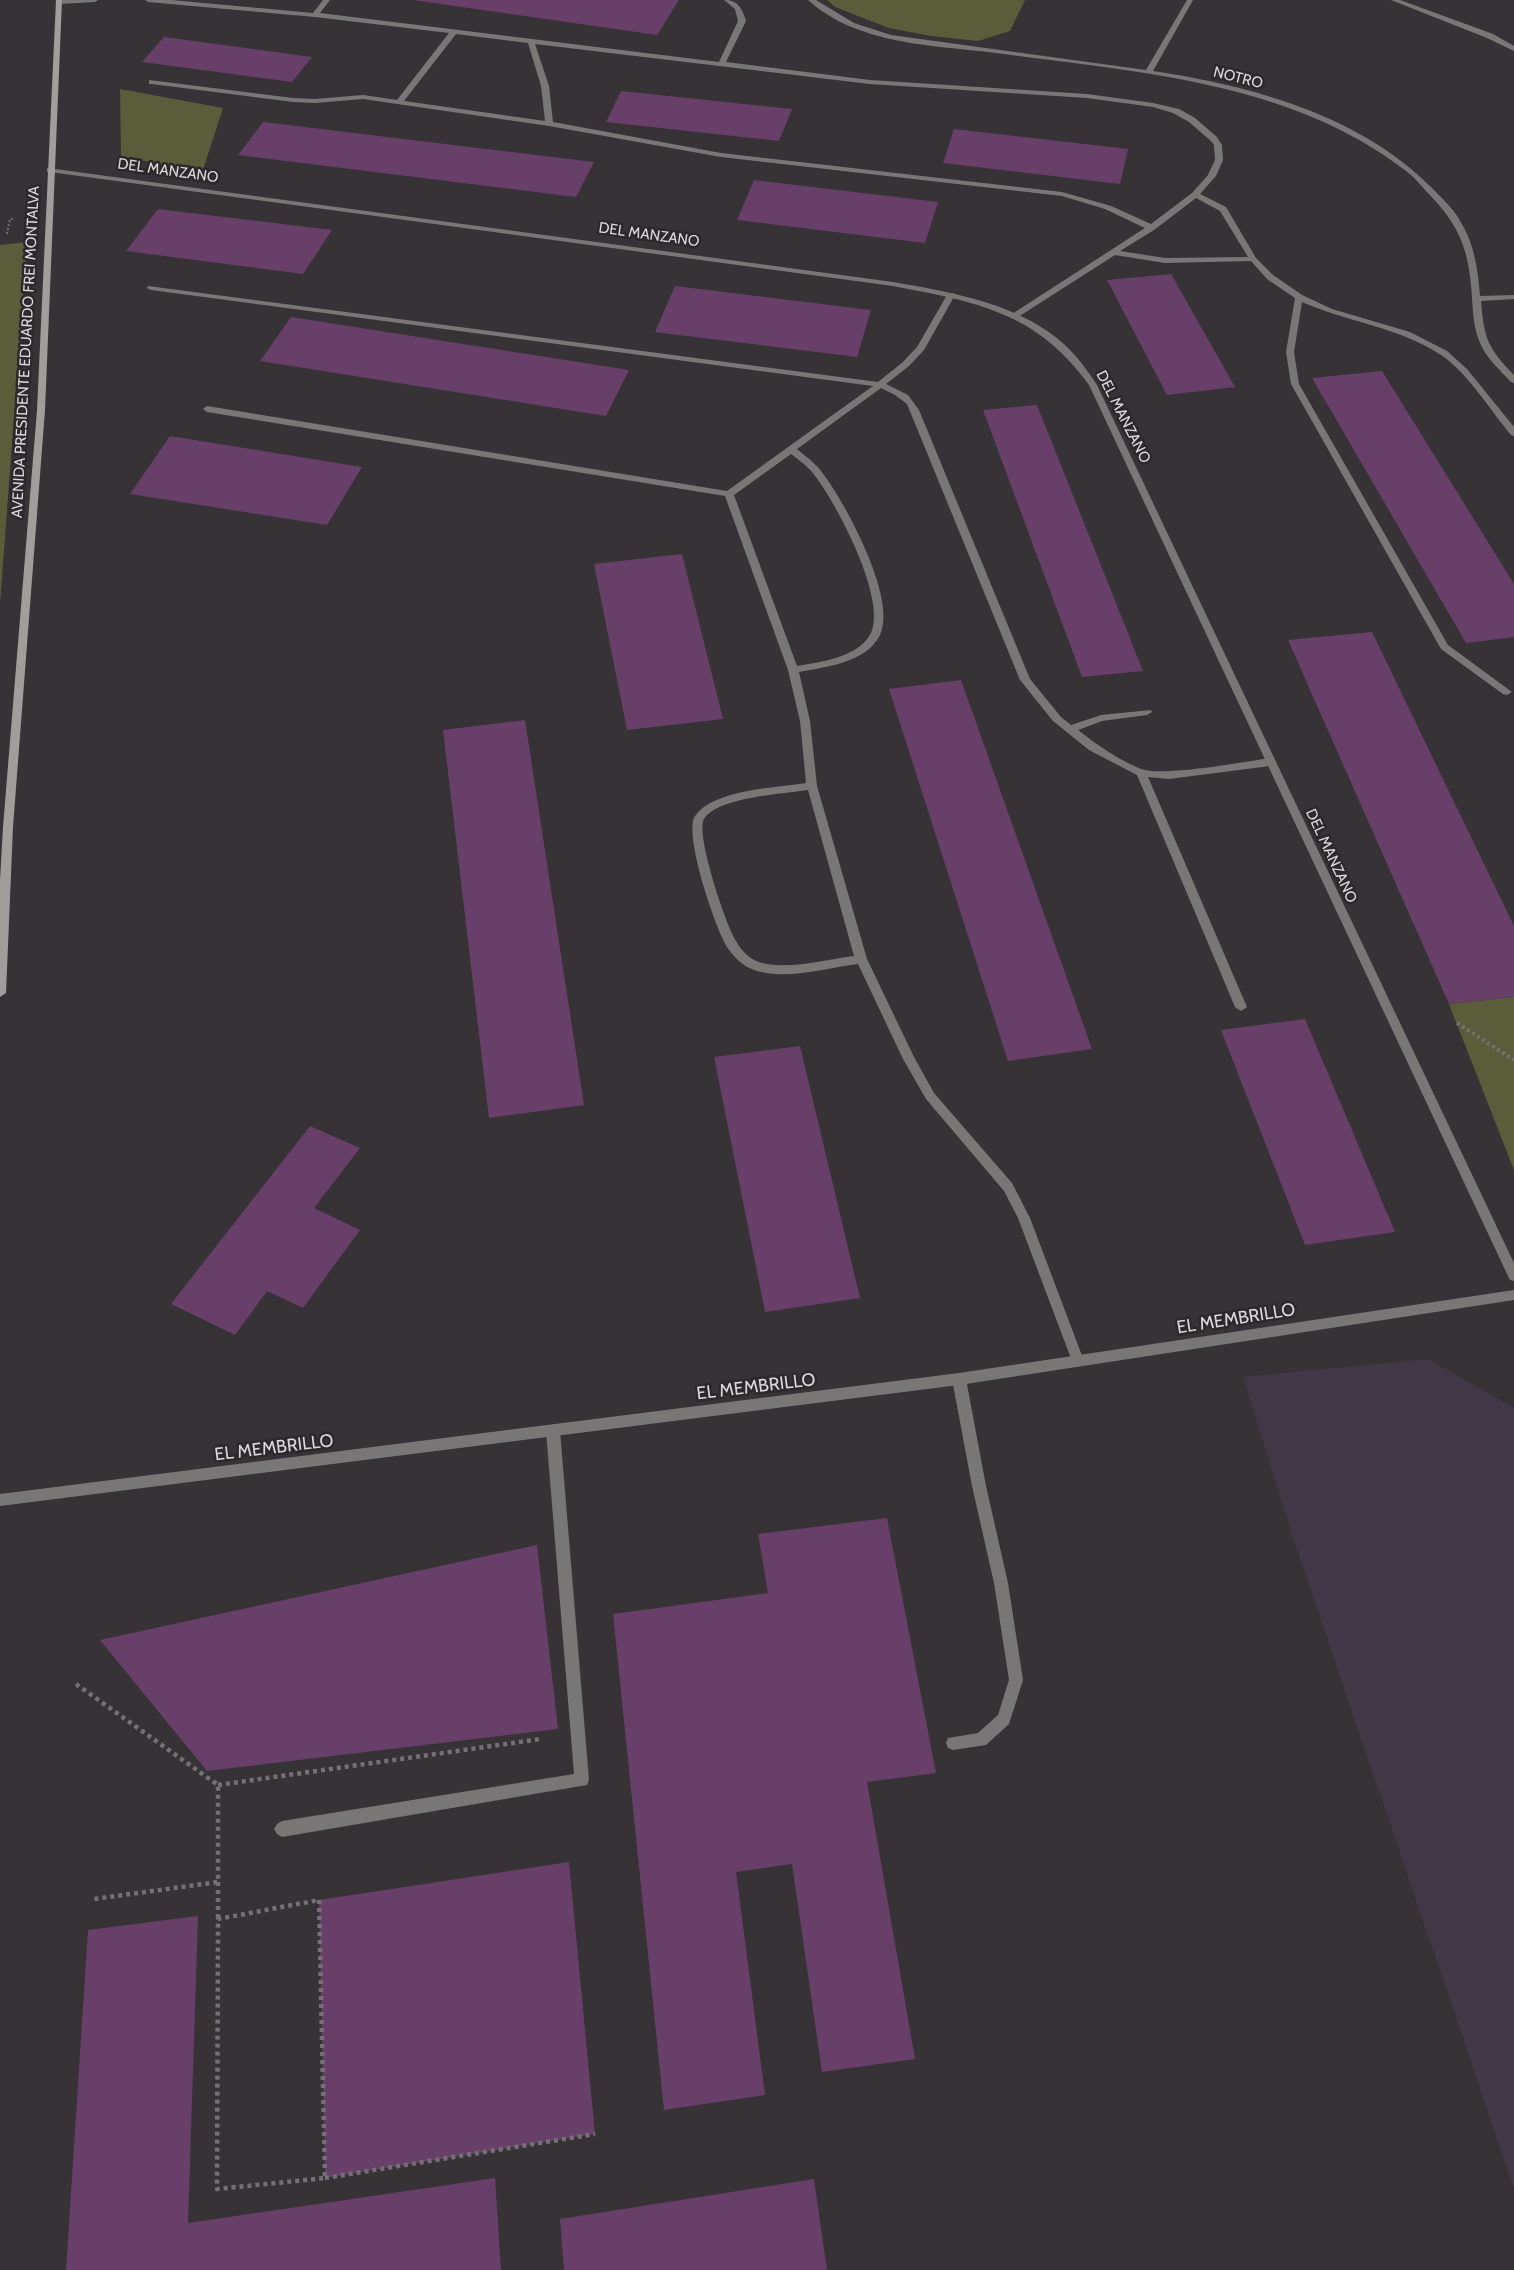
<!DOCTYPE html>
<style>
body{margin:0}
canvas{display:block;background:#363236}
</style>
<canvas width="1514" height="2270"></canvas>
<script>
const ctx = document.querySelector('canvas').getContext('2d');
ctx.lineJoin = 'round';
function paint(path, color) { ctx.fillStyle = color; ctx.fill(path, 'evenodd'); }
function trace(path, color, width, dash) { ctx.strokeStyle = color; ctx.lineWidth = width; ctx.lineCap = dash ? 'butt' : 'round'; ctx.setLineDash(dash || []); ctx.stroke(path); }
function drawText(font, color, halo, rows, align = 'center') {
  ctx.font = font + ' Cabin,sans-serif'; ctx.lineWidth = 5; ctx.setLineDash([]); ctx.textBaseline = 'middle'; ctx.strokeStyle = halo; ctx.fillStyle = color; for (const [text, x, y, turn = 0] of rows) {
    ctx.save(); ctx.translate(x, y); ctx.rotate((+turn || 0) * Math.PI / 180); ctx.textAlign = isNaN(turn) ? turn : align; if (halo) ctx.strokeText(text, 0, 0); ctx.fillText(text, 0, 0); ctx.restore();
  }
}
const education = new Path2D(`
 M1428,1359L1514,1408V2188L1293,1538L1243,1377Z`);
const green = new Path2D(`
 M827,0H1025L1010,31L978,41L931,36L889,28L835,7Z
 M120,89L223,108L202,173L121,156Z
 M27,242L0,604V245Z
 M1514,997V1170L1449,1004Z`);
const building = new Path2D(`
 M413,0H679L657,35Z
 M164,37L312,57L292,82L142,62Z
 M621,91L792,109L779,141L606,122Z
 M263,122L594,162L576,197L238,155Z
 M954,129L1128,149L1120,184L943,163Z
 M754,180L938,202L925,243L737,220Z
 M158,209L332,230L303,274L126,251Z
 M1171,274L1235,387L1167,395L1107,280Z
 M675,286L871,310L857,357L655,332Z
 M291,317L629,370L606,416L260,361Z
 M1382,371L1514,584V637L1466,643L1312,378Z
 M1037,405L1143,671L1082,677L983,410Z
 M170,436L362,467L327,525L130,494Z
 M682,554L723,719L627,730L594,564Z
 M1372,632L1514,926V997L1449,1004L1288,640Z
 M961,680L1092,1049L1008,1061L889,689Z
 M525,720L584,1105L489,1118L443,730Z
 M1305,1019L1395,1232L1305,1245L1221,1030Z
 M800,1046L860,1298L765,1312L714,1057Z
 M310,1126L360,1148L314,1208L360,1230L303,1308L267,1291L235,1335L171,1304Z
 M887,1518L936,1773L867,1782L915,2059L822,2072L792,1864L736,1872L765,2095L664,2110L613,1614L768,1593L758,1534Z
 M537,1545L558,1729L207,1771L100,1640Z
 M569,1862L595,2134L325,2178L319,1900Z
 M198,1916L188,2223L495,2178L501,2270H66L88,1930Z
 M814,2179L827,2270H564L560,2219Z`);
const pathFar2 = new Path2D(`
 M7,234L10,219H15`);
const pathFar1 = new Path2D(`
 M1457,1023L1514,1060`);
const path = new Path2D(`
 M76,1684L218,1785V1882L94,1899
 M218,1785L541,1739
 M218,1882V1919
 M319,1900L325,2178L217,2189L218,1919Z
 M325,2178L595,2134`);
const service = new Path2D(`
 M98,0L95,2L59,4L55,2L59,0Z
 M145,0H171L313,13L323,0H330L320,13L719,62L738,21L735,9L724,0C738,0 742,8 746,21L726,62L870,80L1087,94L1153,103L1179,109L1195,118L1217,137L1222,145L1223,160L1216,176L1200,194L1226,207L1256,258L1273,275L1302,295L1332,309L1410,332L1447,351L1467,369L1514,427V436L1511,435C1490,410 1468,373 1441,355C1399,327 1347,322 1302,302L1294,352L1299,384L1448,645L1512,692L1507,695L1503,694L1441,649L1291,384L1286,352L1295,298L1267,279L1251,261L1165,263L1115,255L1015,319L1012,318V314L1145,228L1105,209L1062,196L721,157L549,126L363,99L315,103L293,102L152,84H149V80L293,98L315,99L363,95L397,100L449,33L315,17L148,2ZM456,34L528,43L541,86L545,121L404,101ZM535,44L870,84L1087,98L1153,107L1173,113L1189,122L1211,141L1214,145L1215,160L1208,175L1192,193L1151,224L1111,206L1062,192L721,153L553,122L549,86ZM1196,198L1220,211L1248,257L1165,258L1120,251L1154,230Z
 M148,286L878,382L903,362L917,347L947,295L954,293L955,295L924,350L909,366L886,384L908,395L919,410L1030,679L1061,717L1071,725L1101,715L1151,710L1152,712L1147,715L1102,721L1078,730C1097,745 1119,760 1141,769C1163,777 1243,762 1270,758L1275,762L1270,766L1169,779L1148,777L1247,1007L1241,1011L1235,1007L1137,775L1089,750L1053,721L1020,680L907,404L895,395L881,388L797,449C805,456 814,462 821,471C844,500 898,599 880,635C866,663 825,667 799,672L810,721L817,786L867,959L914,1057L934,1093L1012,1183L1030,1218L1084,1361L1083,1365L1078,1367L1073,1365L1072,1361L1018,1218L1004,1191L926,1099L903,1059L858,964C825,968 786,981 754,970C743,966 736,959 729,950C716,932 683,833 695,816C714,789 776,788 806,783L800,721L788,670L725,496L207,412L203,409L207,406L727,491L873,386L151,290L147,288ZM791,454C800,461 809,467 815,476C837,504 887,599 871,633C858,658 820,662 797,666L734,495ZM808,790L854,956C827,959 786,971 759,962C749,959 741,950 736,941C726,926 695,833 704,819C718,797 783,794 808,790Z
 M959,1373L964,1375L966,1379L986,1486L1008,1583L1023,1680L1009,1724L986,1745L953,1750L948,1748L946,1743L948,1738L978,1733L998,1715L1009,1680L994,1583L972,1486L952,1379L954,1375Z
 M553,1425L558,1427L560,1431L589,1780L587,1785L282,1837L277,1834L274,1829L277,1824L282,1821L574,1774L546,1431L548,1427Z`);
const minor = new Path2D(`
 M808,0H816L854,23L891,35L1146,70L1187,0H1193L1153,71C1252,86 1359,115 1431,187C1443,199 1455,210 1463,226C1475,247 1478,272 1480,296L1514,295V299L1481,301C1484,339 1488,348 1514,375V383L1511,382C1500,370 1486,358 1480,343C1472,325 1473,304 1471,285C1467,242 1455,220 1425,190C1419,183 1413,176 1406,171C1290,81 1136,72 996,53C933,45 858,45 808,0Z
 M1391,0H1400L1493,34L1514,46V51L1487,38Z
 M47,168L893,282C950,292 1012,302 1058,339C1074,352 1086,368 1097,385L1514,1263V1281L1510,1280L1508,1276L1089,385C1037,312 976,302 893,286L50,172H47Z
 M1514,1290V1300L959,1385L0,1506V1494L959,1373Z`);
const secondary = new Path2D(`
 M56,0H62L45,410L13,827L6,993L0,997V880L3,827L37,410Z`);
const farStreetnames = [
 ["NOTRO",1238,78,14],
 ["DEL MANZANO",168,171,8],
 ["DEL MANZANO",649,235,8],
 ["AVENIDA PRESIDENTE EDUARDO FREI MONTALVA",26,352,-87],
 ["DEL MANZANO",1123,417,63],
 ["DEL MANZANO",1331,856,65]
];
const streetNames = [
 ["EL MEMBRILLO",1236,1319,-9],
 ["EL MEMBRILLO",756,1387,-7],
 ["EL MEMBRILLO",274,1448,-7]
];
paint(education, '#413746');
paint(green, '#5b5c39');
paint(building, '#673f68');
trace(pathFar2, '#747174', 2, [2, 2]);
trace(pathFar1, '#747174', 4, [3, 3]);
trace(path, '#747174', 4.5, [4, 4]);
paint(service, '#797775');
paint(minor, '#797775');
paint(secondary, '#a09d9a');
drawText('15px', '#dad7da', '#2c282c', farStreetnames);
drawText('18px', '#dad7da', '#2c282c', streetNames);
</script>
